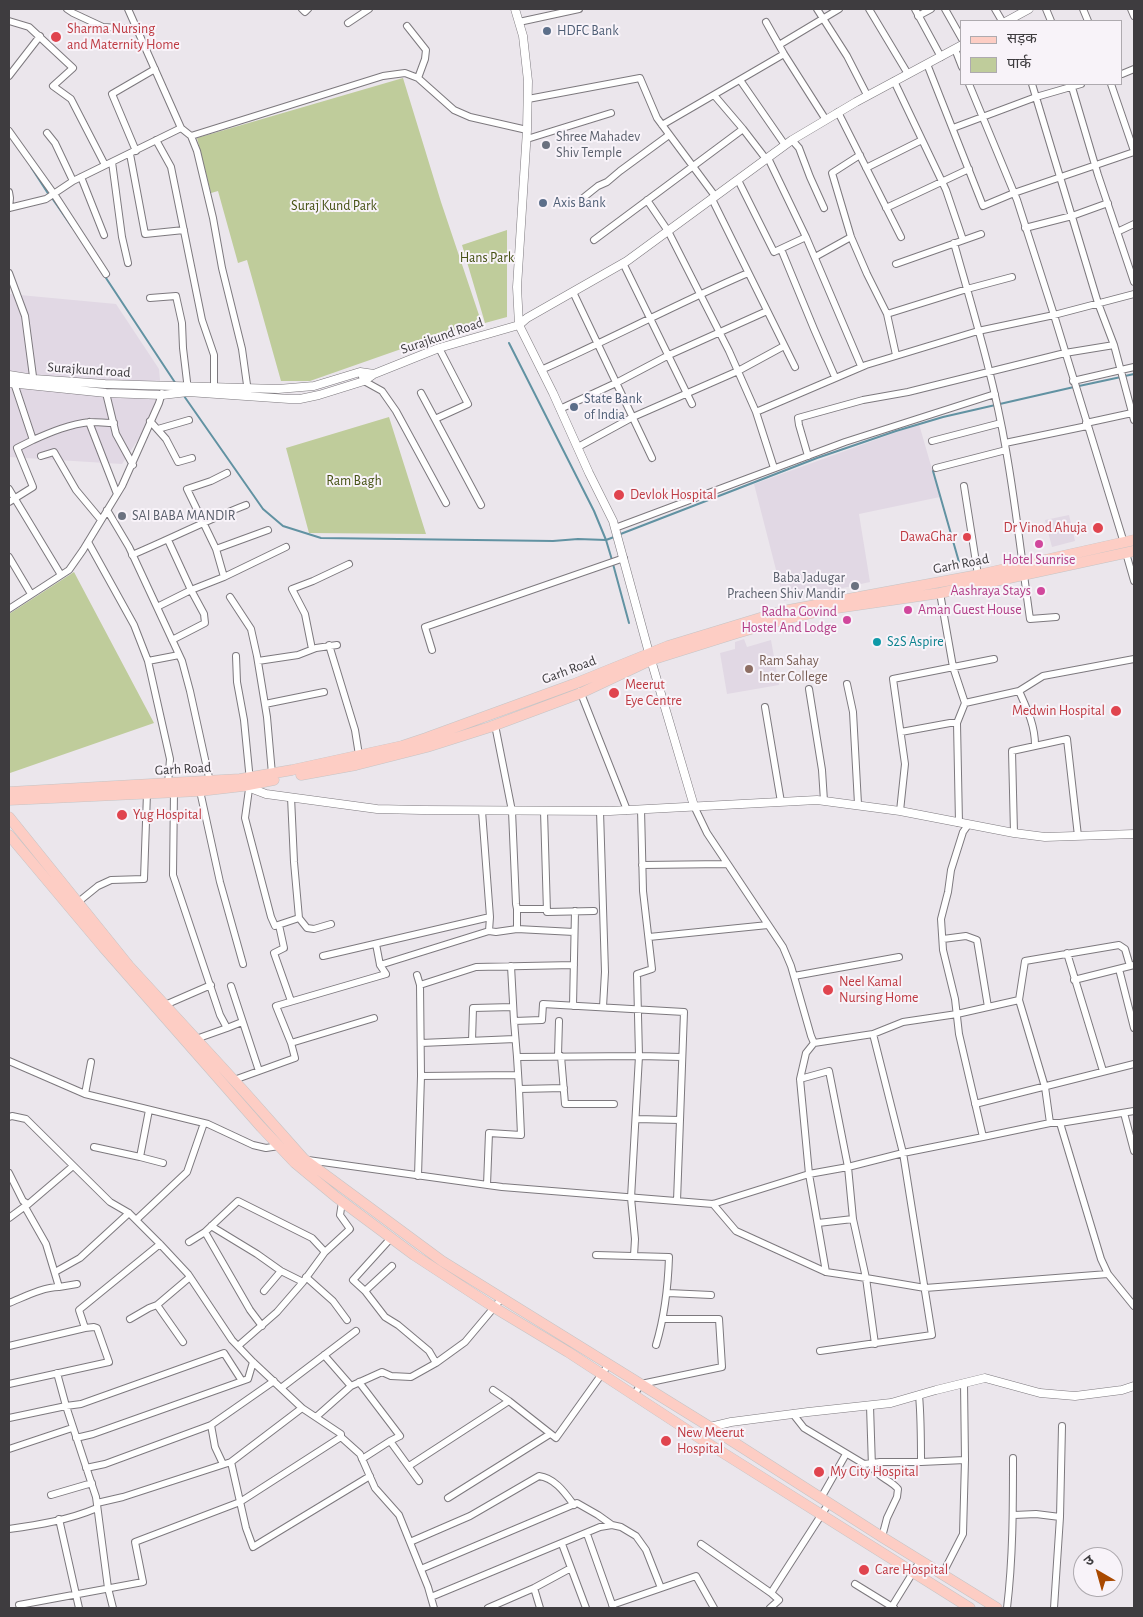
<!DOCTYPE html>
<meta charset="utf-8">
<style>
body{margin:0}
#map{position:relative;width:1143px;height:1617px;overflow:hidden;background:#ebe6ec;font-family:"Alegreya Sans","Noto Sans Devanagari",sans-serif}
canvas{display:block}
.frame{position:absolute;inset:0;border:10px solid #3e3c3f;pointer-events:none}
.legend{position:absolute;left:960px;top:20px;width:162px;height:65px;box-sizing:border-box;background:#f8f3f9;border:1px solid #aeaaaf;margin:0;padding:6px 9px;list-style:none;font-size:15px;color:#3e3c3f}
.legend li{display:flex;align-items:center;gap:10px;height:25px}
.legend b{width:25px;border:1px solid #aeaaaf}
.north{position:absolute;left:1073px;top:1547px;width:50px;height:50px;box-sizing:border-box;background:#f8f3f9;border:1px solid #aeaaaf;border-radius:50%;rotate:322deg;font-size:14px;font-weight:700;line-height:20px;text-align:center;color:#3e3c3f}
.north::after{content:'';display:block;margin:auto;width:18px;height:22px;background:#a94900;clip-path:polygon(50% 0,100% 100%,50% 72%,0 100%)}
</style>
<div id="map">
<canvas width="1143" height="1617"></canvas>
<div class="frame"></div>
<ul class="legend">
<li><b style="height:6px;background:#fdcdc4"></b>सड़क</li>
<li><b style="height:14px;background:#bfcc9b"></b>पार्क</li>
</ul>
<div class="north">उ</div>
</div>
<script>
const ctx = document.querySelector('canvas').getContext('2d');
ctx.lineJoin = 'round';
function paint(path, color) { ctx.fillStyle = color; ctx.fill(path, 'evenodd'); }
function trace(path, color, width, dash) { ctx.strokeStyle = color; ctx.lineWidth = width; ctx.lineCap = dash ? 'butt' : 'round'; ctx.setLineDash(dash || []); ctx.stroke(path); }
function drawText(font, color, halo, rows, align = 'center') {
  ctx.font = font + ' "Alegreya Sans",sans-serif'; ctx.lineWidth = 4; ctx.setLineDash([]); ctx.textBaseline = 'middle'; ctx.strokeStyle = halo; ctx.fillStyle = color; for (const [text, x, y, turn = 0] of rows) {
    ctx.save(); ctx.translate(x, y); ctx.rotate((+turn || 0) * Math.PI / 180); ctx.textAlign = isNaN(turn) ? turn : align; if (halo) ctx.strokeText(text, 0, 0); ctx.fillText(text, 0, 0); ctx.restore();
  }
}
const built = new Path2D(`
 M9,294L116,304L159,369L162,403L122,464L9,457Z
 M919,424L940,497L859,514L870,582L784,601L754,484Z
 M1069,515L1075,541L1052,547L1045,520Z
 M744,639L747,647L771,640L779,685L727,694L720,653L735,649V642Z`);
const green = new Path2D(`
 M403,78L441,202L481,321L310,381H281L247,260L238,263L218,191L211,193L197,138Z
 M507,230V317L485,323L462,245Z
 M389,417L426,534L309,533L286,448Z
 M74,572L154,723L10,773L9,771V614Z`);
const stream = new Path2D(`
 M31,167L49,195
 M52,198L72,227
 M104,275L176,384
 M509,343L594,511L606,540L612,560
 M1125,376L1134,374
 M1079,386L1121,377
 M184,396L263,509L283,526L321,538L553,541L578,539L606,540L614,537
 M933,471L959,562
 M618,535L817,458L896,431L943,417L1074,387
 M613,564L629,623`);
const minor = new Path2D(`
 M67,9L73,13L103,27L137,29
 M128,9L181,128L191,136L197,151L213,218L222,268L242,349L248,392
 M302,9L305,12L308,9
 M817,9L847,56L867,95
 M869,9L908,74
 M915,9L941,57
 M945,9L962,39
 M995,9L1002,21
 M1046,9L1051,21
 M1083,9L1088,21
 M1131,9L1134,16
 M918,16L931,9
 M9,21L29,27L73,68L53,86L71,99L105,165
 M519,22L579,9
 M766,22L784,54L826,120
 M348,23L369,9
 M407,26L426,50L425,59L418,78
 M779,45L839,9
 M955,49L962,67
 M927,64L983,206L1014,193L1134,152
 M1122,74L1134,69
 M9,76L40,36
 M740,80L785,145
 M894,81L946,190L963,240
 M969,84L1017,200L1054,315L1124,543
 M1032,84L1098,303L1114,345L1134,420
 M1071,84L1098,175L1134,282
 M1111,84L1134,151
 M714,95L743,129L766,159
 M528,99L640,78L657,118L715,196
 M838,112L901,237
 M662,125L784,54
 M953,128L1036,97L1081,84
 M9,131L54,194L106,274
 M47,133L55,143L73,181
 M191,136L383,76L405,73L418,78L454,110L470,117L527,130
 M527,139L611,113
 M156,140L171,167L202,320L214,355V386
 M792,140L799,148L810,177L824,208
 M136,151L112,94L155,69
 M130,154L145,234L184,230
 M860,155L832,173L851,237L867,274L887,314L896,355
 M768,158L806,237L861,366
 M112,162L122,237L128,263
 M866,168L922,140
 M81,177L104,235
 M738,180L774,252L806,237
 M9,192L10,198L9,208
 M583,198L598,186L607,182L620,171L669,135
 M712,199L795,367
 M647,200L668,231L729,351L756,412L774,468
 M9,208L46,199L73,181L181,128
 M886,208L969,169
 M1025,228L1072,216L1108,203
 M1117,232L1134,224
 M594,240L743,129
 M954,243C973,311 994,379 1006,450C1016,506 1022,563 1030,619L1056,617
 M781,249L814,329L835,377
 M815,257L851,237
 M623,263L692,404
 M896,264L981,234
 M9,273L25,316L34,384
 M573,292L652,458
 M150,298L176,296L182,323L183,348L188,390
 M887,314L967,289L1012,277
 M541,370C611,339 678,303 748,273
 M360,372L364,381L382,391L396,411L446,503
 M1073,381L1134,367
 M14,383L33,440C51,432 70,424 90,422C98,422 106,423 114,423
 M106,393L116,434L133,465
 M421,393L481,505
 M560,409L616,383L669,355L767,311
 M756,412L866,365L978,331L1054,315L1134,294
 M435,419L468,404L439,348
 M150,421L166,439L178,462L192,458
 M89,422L117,494
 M1086,423L1132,413
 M158,429L189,420
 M932,441L1001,423
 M1005,443L1087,426
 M578,447L633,417L738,371L784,346
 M41,456L54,452L76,490L101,520
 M808,456L799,425L798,418L863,400L908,392L1065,353L1114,345
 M936,468L1006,450
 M964,486L978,575
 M9,489L61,575
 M9,502L33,487L17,448L33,440
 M107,510L129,547L182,661L190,691L210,782
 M615,528L845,442L995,394
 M88,542L134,625L148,661L179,655
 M216,549L268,530
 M1126,553L1134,581
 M132,555C170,539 207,520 246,505
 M9,557L31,594
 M224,577L286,547
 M940,593L953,667L965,703L957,723L959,823
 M230,597L251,629L257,656L267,717L272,774
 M157,607L191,590L168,540
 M9,609L69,570L83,550L122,486L159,403L162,393
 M172,640L205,623L204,614L191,590L224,577L216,549L187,489L211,481L227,473
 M329,645L355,730L359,755
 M312,649L305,614L292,589L313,581L349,564
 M432,650L425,627L624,558
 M236,656L237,682L244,720L250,781
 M148,661L170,759L168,784
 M258,661L298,655L316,648L337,645
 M847,684L853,712L858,804
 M809,689L822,770L824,801
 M580,691L627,810
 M1019,691C1027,709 1035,725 1035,745
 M965,703L1019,691L1043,676L1134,659
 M265,704L324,692
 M765,707L781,802
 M495,725L512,811L516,904L517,909V929
 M901,732L950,723H957
 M249,789L245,818L271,917L275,926L299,918
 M200,791L220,882L243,964
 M174,792L173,875L220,1015L227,1028L242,1022
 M291,797L294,862L299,918L307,928L314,929L331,924
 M694,806L707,833L783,947L791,966L811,1036L814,1043L873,1034L903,1022L957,1014L1019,1000L1045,1087L1050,1123
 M641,809L643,891L652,969L637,974L639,1056L517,1057L514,1021L542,1020L543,1004C590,1007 637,1009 684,1012L677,1201
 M544,811L547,912L594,911
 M600,811L605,972L603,1007
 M900,811L905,764L893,679L994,659
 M968,825L963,832L951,870L948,892L941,919L943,950L955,999L959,1034L983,1137L1050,1123H1060L1101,1259L1108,1274L1134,1306
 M1014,833L1012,751L1067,739L1078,836
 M642,865L727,864
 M77,903L98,886L111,880L144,879L147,793
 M517,909H546L547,912
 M279,925L284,948L274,953L291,1001
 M489,931L496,932L517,929L574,932
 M649,937L768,925
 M943,939L966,936L977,940L988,1007
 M376,944L380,965
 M1067,953L1103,1071
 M323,956L490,917L482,811
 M511,966L514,1021
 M1119,969L1134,1028
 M417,975L420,985
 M794,976L899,957
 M1074,980L1134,965
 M231,986L259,1071
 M1019,1000L1025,961L1119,945L1125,949L1130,966
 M165,1005L211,985
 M573,1006L575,911
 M559,1021L558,1055L561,1056L565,1104H614
 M196,1039L227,1028
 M472,1041L473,1008L513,1007
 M291,1043L276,1006L386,974L380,965L489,931L490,917
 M421,1043L515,1039
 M517,1057L519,1089
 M9,1061L85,1094L208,1124L253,1145L266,1148L279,1146
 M421,1076L420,985L476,967L574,965
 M800,1079L806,1053L814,1043
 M234,1080L295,1058L291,1043L374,1018
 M85,1094L91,1062
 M975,1104L1134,1064
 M1124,1113L1134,1151
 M9,1117L12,1116L26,1119L110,1202L129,1213L160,1244L188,1274L232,1340L253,1362L302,1408L341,1434V1437L360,1454L375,1488L399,1515L428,1587L434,1608
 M636,1119L680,1120
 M1060,1123L1134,1111
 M94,1147L140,1157L149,1110
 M140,1157L163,1163
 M308,1160L502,1187L713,1204L809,1174L848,1167L853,1219L818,1223
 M73,1166L25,1207L46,1244L59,1287L77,1284
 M9,1173L23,1201L28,1204L9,1218
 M418,1176L421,1076L517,1075
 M487,1185L489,1133L521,1135L519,1089L564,1088
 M713,1204L736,1231L826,1272L866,1278L875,1344
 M853,1219L866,1278L925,1288L1108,1274
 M136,1220L187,1172L204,1123
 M211,1226L257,1254L281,1271L303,1282
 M205,1232L250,1310L262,1326
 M189,1242L205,1232L238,1201L312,1238L325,1252
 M596,1255L669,1257C668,1288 665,1315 656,1345
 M634,1256L635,1239L631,1198L639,1056L682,1057
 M392,1266L365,1291L385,1317L398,1325L429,1351L436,1363
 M55,1272L80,1258L129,1213
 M826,1272L809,1174L800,1079L829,1071L848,1167L903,1153L983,1137
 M306,1277L333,1301L347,1320
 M264,1291L281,1271
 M365,1291L353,1280L391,1238
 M668,1293L711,1295
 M9,1303C24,1297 43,1287 59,1287
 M130,1319L149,1308L157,1305
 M183,1342L157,1305L190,1277
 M9,1346L85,1328
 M238,1346L277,1312L303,1282L325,1252L350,1229L340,1215L342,1202
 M820,1351L932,1335L903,1153L873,1034
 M324,1355L351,1386
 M57,1373L66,1406L81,1404L224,1353L242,1381
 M359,1382L400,1436L390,1441L419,1481
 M9,1384L109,1362L97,1328L94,1327L85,1328L79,1310L160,1244
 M281,1388L356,1331
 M493,1390L509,1401
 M634,1395L641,1384L722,1367L719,1319H664
 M919,1395C921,1417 921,1439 921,1462
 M870,1406L872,1467C877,1477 891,1480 898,1489L897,1497L887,1518L882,1537
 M302,1408L231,1462L246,1528L253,1547L370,1476
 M793,1414L804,1428L864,1464L880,1462H921L965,1460
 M316,1417L351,1386L382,1372L391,1376L411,1377L436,1363L465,1342L502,1298
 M9,1418L66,1406L96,1497L108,1588L113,1608
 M211,1425L215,1447L223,1464
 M76,1438L93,1434L248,1379L253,1362
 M9,1449L72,1428
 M362,1459L390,1441
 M409,1466L509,1401L556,1438L609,1364
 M86,1468L105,1464L211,1425L274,1381
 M51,1495L92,1483
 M448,1498L550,1434
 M821,1498L846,1454
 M97,1503L123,1497L231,1462
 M1014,1515L1036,1514L1060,1517
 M59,1519L79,1608
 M9,1529C38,1525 69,1520 97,1508
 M587,1534L613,1607
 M410,1542L470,1516L539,1476C555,1478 565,1493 574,1505
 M562,1544L586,1608
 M701,1544L771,1593
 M421,1569L577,1503L598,1515L612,1525L621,1527L636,1536L646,1550L661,1588
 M942,1575L963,1534L965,1460L964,1383
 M855,1584L894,1608
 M534,1588L540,1608
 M431,1597L600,1527L612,1525
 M19,1605L143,1582L135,1542L240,1502L341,1437
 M612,1605L696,1576L714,1608
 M488,1608L534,1588L571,1568
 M770,1608L779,1600L771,1593L829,1503
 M891,1608L920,1561
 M1007,1608C1013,1558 1013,1508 1013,1458
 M1054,1608L1060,1517L1062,1426`);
const tertiary = new Path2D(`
 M515,9L523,36L528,81L527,130L517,287L519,325L553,393L589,473L613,521L649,653L694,806
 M1007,21L1029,9
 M9,375L34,379L105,384L278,389L314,386L360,372L374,374
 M9,383L106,393L162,395L188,392L289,399H300L319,395L364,381L374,374L439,348L519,325L527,318L627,261L792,140L856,102L962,45
 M242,785L266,794L377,809L421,810L610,811L817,800L900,811L1014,833L1045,837L1134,834
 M701,1439L710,1427L731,1422L808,1412L891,1403L936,1390L985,1378L1040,1393L1075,1396L1122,1390L1134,1386`);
const primary = new Path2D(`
 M301,775L356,765L427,747L490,727L581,693L651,660L737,633L785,619L830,609L940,593L1134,551
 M9,792L240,779L292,770L402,746L426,738L574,684L668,646L783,611L978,575L1134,540
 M9,800L200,791L243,786L274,780
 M9,817L129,966L241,1088L304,1159L442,1261L710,1427L882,1537L997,1608
 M9,835L103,947L261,1127L295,1163L336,1197L414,1255L495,1308L568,1352L701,1439L970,1608`);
const markers = [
 [547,31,5,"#5c6f8a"],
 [56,37,6,"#e0444e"],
 [546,145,5,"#6b7280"],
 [543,203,5,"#5c6f8a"],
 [574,407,5,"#5c6f8a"],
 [619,495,6,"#e0444e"],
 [122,516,5,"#6b7280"],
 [1098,528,6,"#e0444e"],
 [967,537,5,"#e0444e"],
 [1039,544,5,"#d1479c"],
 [855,586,5,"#6b7280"],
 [1041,591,5,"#d1479c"],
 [908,610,5,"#d1479c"],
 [847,620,5,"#d1479c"],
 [877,642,5,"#0f9aa8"],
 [749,669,5,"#8d6e63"],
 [614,693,6,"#e0444e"],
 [1116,711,6,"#e0444e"],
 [122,815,6,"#e0444e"],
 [828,990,6,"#e0444e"],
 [666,1441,6,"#e0444e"],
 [819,1472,6,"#e0444e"],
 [864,1570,6,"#e0444e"]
];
const healthNames = [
 ["Sharma Nursing",67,29],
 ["and Maternity Home",67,45],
 ["Devlok Hospital",630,495],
 ["Dr Vinod Ahuja",1087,528,"right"],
 ["DawaGhar",957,537,"right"],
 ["Meerut",625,685],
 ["Eye Centre",625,701],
 ["Medwin Hospital",1105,711,"right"],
 ["Yug Hospital",133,815],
 ["Neel Kamal",839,982],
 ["Nursing Home",839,998],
 ["New Meerut",677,1433],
 ["Hospital",677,1449],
 ["My City Hospital",830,1472],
 ["Care Hospital",875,1570]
];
const serviceNames = [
 ["HDFC Bank",557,31],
 ["Axis Bank",553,203],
 ["State Bank",584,399],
 ["of India",584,415]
];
const worshipNames = [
 ["Shree Mahadev",556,137],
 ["Shiv Temple",556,153],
 ["SAI BABA MANDIR",132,516],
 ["Baba Jadugar",845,578,"right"],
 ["Pracheen Shiv Mandir",845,594,"right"]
];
const parkNames = [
 ["Suraj Kund Park",334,206],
 ["Hans Park",487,258],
 ["Ram Bagh",354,481]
];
const streetNames = [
 ["Surajkund Road",442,336,-19],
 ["Surajkund road",89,370,4],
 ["Garh Road",961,564,-11],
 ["Garh Road",569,670,-21],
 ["Garh Road",183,769,-3]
];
const hotelNames = [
 ["Hotel Sunrise",1039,560,"center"],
 ["Aashraya Stays",1031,591],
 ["Aman Guest House",918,610,"left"],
 ["Radha Govind",837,612],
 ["Hostel And Lodge",837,628]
];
const cultureNames = [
 ["S2S Aspire",887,642]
];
const educationNames = [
 ["Ram Sahay",759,661],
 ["Inter College",759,677]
];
paint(built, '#e1d8e4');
paint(green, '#bfcc9b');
trace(stream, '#6192a2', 2);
trace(minor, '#7d797e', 8);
trace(tertiary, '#7d797e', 9);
trace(primary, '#c5c4c5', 11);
trace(minor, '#fff', 6);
trace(tertiary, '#fff', 8);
trace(primary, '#fdcdc4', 10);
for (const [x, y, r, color] of markers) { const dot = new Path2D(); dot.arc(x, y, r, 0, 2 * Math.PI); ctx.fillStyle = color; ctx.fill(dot); trace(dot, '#f8f3f9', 2); }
drawText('14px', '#be3a42', '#f8f3f9', healthNames, 'left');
drawText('14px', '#4e5e75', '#f8f3f9', serviceNames, 'left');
drawText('14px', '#5b616d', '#f8f3f9', worshipNames, 'left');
drawText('14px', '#465214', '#f8f3f9', parkNames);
drawText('14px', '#3e3c3f', '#f8f3f9', streetNames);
drawText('14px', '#b23c85', '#f8f3f9', hotelNames, 'right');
drawText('14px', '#0d838f', '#f8f3f9', cultureNames, 'left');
drawText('14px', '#785e54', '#f8f3f9', educationNames, 'left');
</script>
